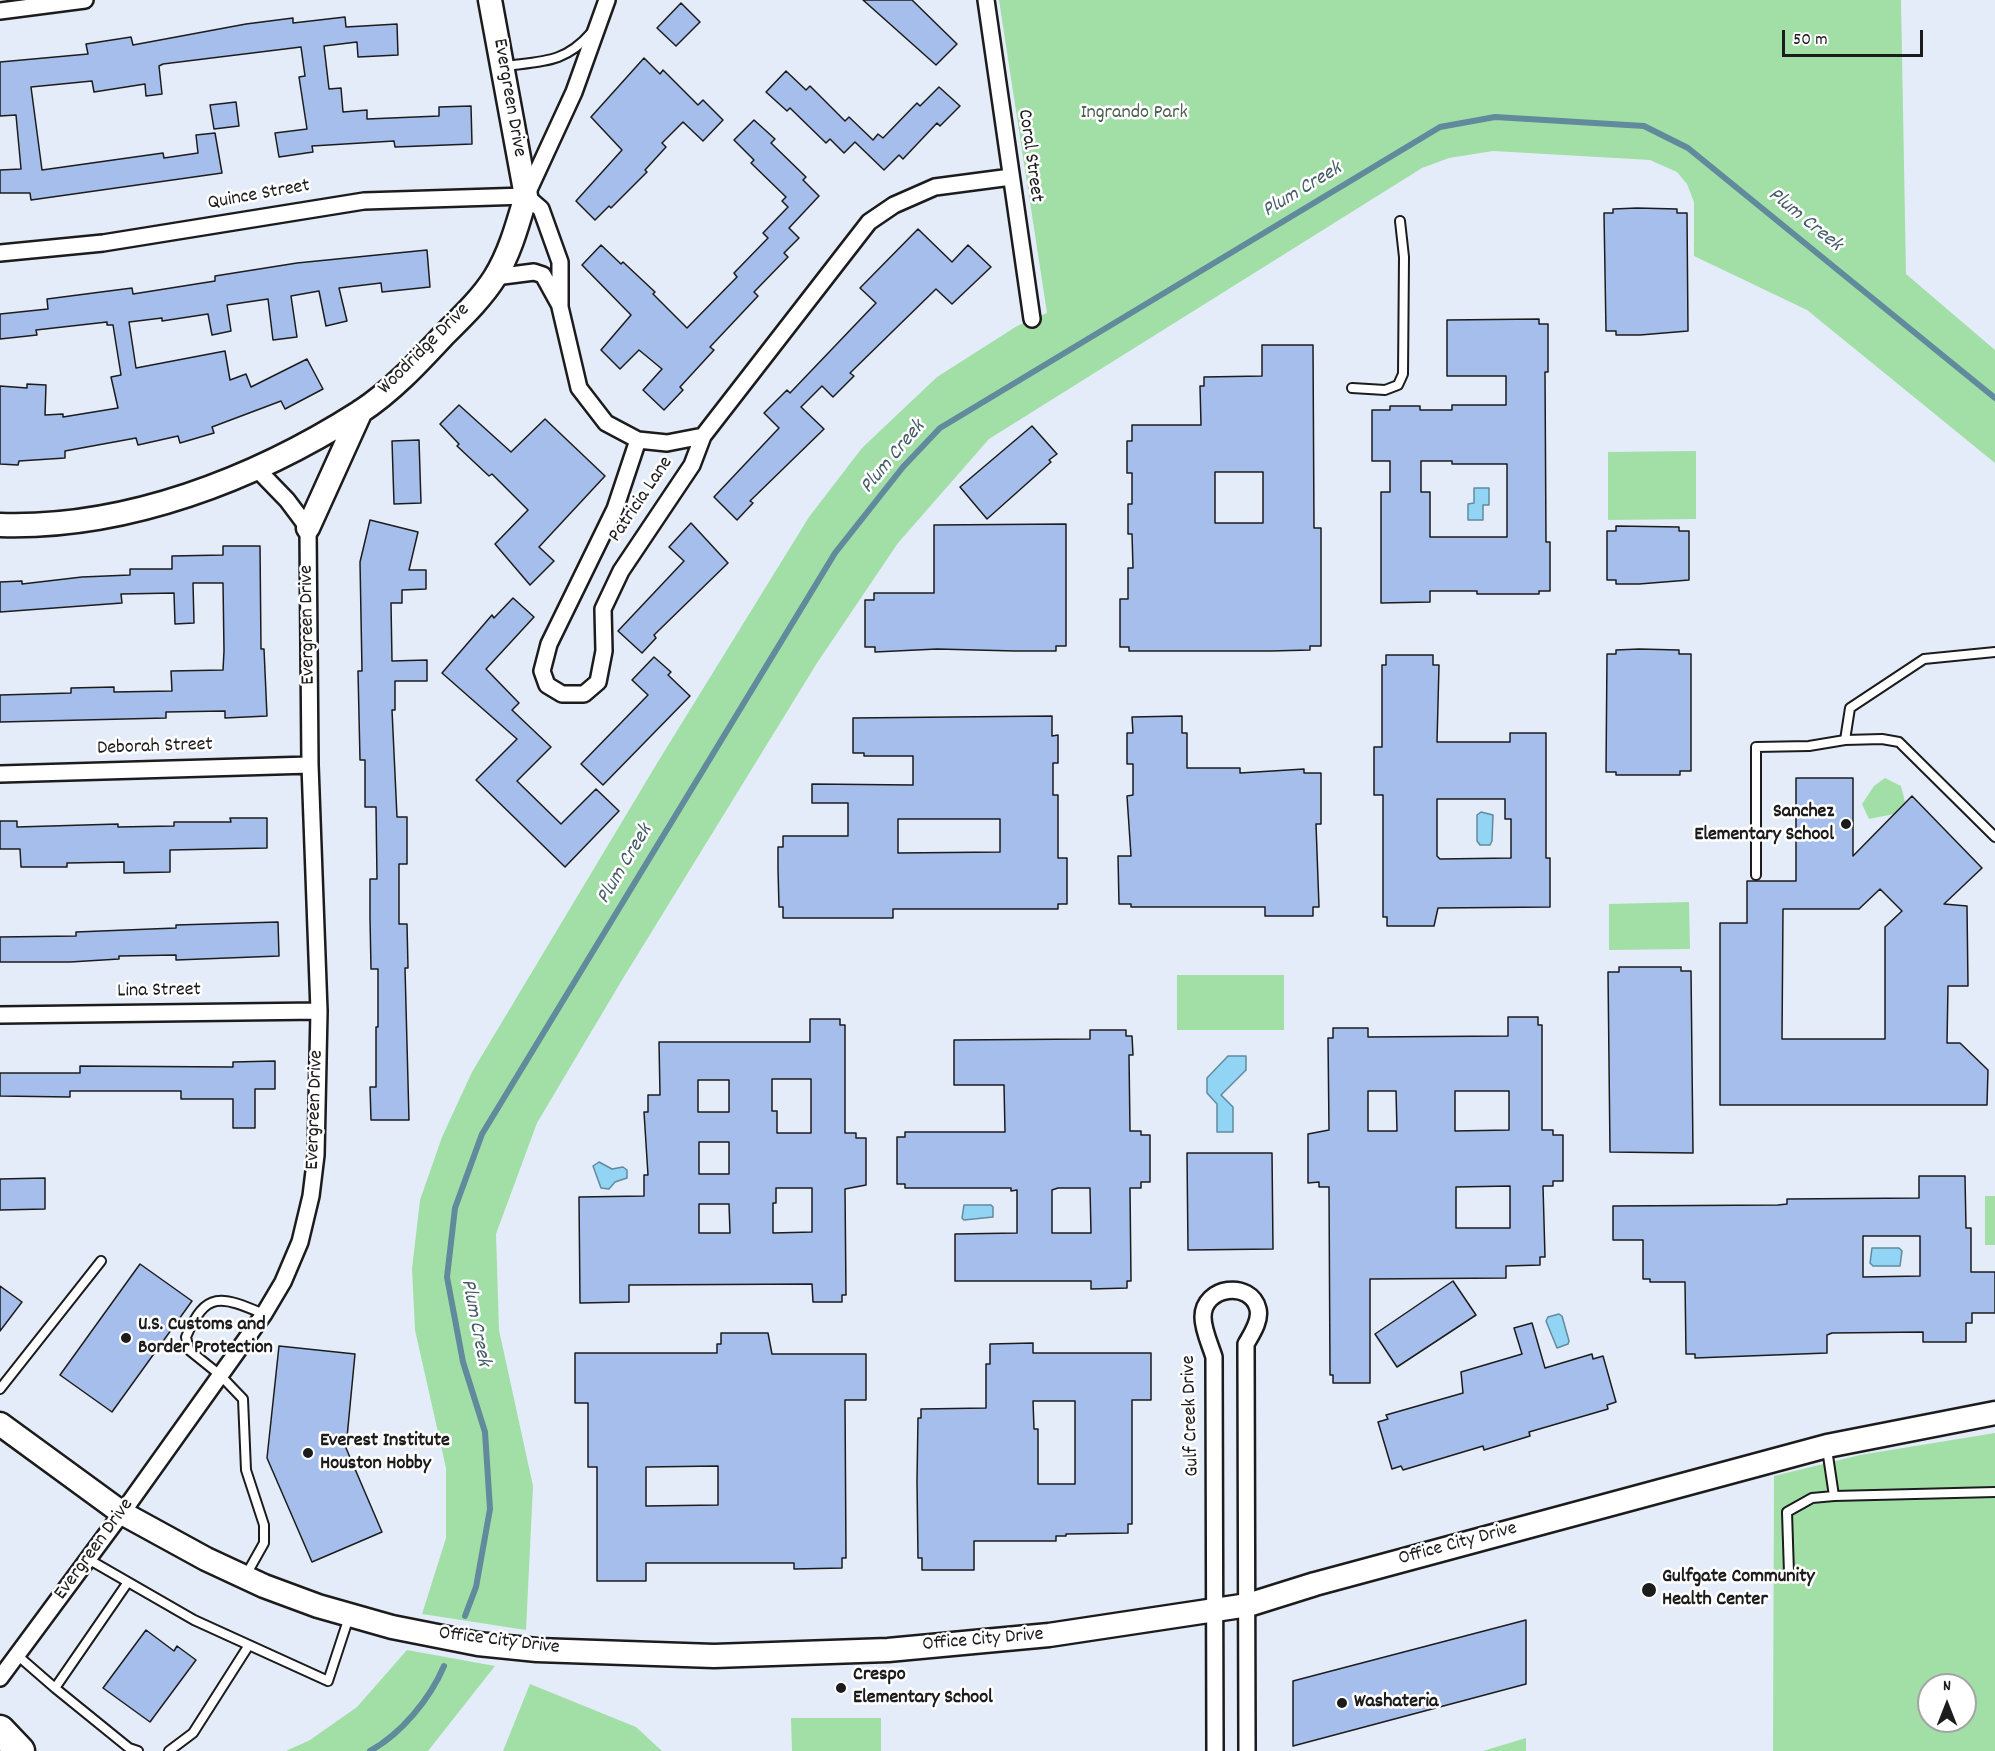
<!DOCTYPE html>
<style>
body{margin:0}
#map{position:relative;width:1995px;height:1751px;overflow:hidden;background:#e4ecf9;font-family:Dekko,sans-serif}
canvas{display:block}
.north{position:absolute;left:1917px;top:1673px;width:60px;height:60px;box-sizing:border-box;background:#fff;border:2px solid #a4a4a4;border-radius:50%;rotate:0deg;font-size:16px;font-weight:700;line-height:24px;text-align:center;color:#1c1c1c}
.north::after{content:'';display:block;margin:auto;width:21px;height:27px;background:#1c1c1c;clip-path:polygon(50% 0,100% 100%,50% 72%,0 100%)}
.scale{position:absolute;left:1782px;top:30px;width:141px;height:27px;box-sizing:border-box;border:3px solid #1c1c1c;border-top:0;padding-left:8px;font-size:18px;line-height:21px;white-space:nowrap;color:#1c1c1c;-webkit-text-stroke:4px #fff;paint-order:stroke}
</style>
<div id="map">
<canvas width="1995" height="1751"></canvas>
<div class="north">N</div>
<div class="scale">50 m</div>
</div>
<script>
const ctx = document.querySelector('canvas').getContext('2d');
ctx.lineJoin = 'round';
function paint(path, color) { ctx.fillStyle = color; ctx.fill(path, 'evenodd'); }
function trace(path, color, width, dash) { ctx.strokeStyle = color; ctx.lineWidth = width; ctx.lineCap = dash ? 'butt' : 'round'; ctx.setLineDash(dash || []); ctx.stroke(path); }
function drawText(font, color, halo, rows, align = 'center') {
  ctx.font = font + ' Dekko,sans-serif'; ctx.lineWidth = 5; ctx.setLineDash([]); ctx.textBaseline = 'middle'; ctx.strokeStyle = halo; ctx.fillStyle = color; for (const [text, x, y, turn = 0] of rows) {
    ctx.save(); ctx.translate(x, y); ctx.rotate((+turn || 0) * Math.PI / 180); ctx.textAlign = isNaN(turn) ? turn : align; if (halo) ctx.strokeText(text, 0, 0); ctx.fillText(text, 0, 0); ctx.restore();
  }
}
const green = new Path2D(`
 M999,0H1901L1906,274L1995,350V463L1807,310L1694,256V202L1687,184L1677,172L1650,160L1493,151L1449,158L1422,168L989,439L898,543L817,663L622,980L537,1123L496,1234L499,1330L533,1486L526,1630L422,1614L446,1538V1468L415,1330L412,1269L420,1200L442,1137L472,1072L659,760L809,517L862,448L937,377L1017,326L1047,313Z
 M1696,451V519L1608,520V452Z
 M1885,778L1901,786L1905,802L1894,814L1869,819L1862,804L1874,786Z
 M1689,902L1690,949L1609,950V904Z
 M1177,975H1284V1030H1177Z
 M1985,1196H1995V1245H1985Z
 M1995,1433V1751H1773L1774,1476L1860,1455ZM1929,1685H1965V1721H1929Z
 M407,1650L495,1666L428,1751H286L310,1740L357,1707Z
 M530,1684L636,1727L662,1751H503Z
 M791,1718H881V1751H792Z
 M1526,1738V1751H1483Z`);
const water = new Path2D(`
 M1474,488H1489V505H1483V520H1468V504L1474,503Z
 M1481,812L1493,815L1492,841L1490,845H1480L1477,841V815Z
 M1228,1056H1246V1070L1221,1095L1233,1107V1132H1217V1104L1207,1093V1078Z
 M599,1162L612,1169L623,1167L627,1170V1178L615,1182L609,1189L601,1188L593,1166Z
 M964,1205H991L993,1207V1217L964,1220L962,1218Z
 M1872,1248H1899L1902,1251L1900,1266H1873L1870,1263Z
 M1559,1314L1562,1316L1569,1341L1568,1344L1557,1348L1546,1321L1548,1317Z`);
const stream = new Path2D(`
 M465,1616L476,1587L490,1509L485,1432L463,1362L447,1277L455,1208L482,1134L835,553L903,467L940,428L1440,127L1495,117L1644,126L1688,148L1995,398
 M370,1751C401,1734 430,1699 444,1666`);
const building = new Path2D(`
 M863,0H912L957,44L936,65Z
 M681,3L700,22L676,46L657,28Z
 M345,17L346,27L397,24L398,55L358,57L357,42L324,46L329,89L341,88L343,112L367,110V119L439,116V107L471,106L472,144L395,147L394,141L312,146L313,152L279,157L275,133L307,129L299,77L305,76L301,47L163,64L159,66L162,94L146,96L145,84L94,92L92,81L31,87L42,170L163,153L164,158L198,153L196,135L215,133L222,173L31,200L30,193H0V170L21,169L16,115L0,116V62L88,54L86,44L131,37L133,45L246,24L293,18V23Z
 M644,58L660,74L663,70L698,105L703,100L723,120L703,141L683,122L662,143L666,147L645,170L647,172L611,208L609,206L595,220L576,201L622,150L591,117Z
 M786,71L806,90L810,86L845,121L849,117L873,140L878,134L883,138L917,103L920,106L939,87L960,106L940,126L937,123L903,159L899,155L884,170L855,142L844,153L830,139L826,143L790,108L787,111L766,92Z
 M236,102L239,126L214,129L210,105Z
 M754,120L775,139L771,143L806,177L803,180L819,196L789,228L799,238L784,253L788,257L754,292L758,296L710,347L714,350L680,387L683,390L664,410L643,390L662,369L639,350L620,369L601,350L631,315L582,265L601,245L621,264L623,262L655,292L653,294L687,328L737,277L734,273L768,238L763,233L788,207L782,201L786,197L751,163L754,160L734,140Z
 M1637,208L1677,209V213H1687L1688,331L1640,335H1616V331H1606L1604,213H1613V209Z
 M918,229L952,262L968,245L991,267L952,304L936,289L850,373L854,376L833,397L822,386L801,407L824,429L750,501L753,503L737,520L714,497L779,428L764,413L787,390L790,393L876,303L860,288Z
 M427,250L430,287L382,292L381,283L339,288L347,321L326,326L319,291L291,296L297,337L273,340L268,299L227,305L231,331L212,335L208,314L162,321V318L129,322L136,368L225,351L230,380L246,374L251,387L307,359L323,389L285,409L281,401L212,427L214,433L180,443L178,436L138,445L136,438L65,451V458L19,461L18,465L0,464V386L27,388V384L46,385L45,415L63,414V417L118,408L111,377L121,375L113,325H107V322L36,330L37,335L0,339V314L48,309L47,299L132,288L133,294L215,281V276L297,263Z
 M1539,319V324H1548V372H1545L1546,542H1550V591H1539V594H1477V591H1430V602L1381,603V492H1390V461H1372V410H1390V406H1420V410H1452V405H1506V376H1447V320ZM1421,461H1452V464H1507V537H1430V492H1421Z
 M1262,345H1313L1314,528H1321V646H1310V650L1271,651H1129V647H1120V599H1128V568H1133L1132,534H1128V504H1132V473H1127V441H1132V425H1201L1200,386H1204V377L1262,376ZM1215,472H1263V523H1215Z
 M459,405L511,452L545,419L605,476L539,547L554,561L530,585L495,544L528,510L492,474L489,476L457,446L459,444L440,424Z
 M1032,426L1057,454L1049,460L1051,462L987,519L960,487Z
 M419,440L421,503L394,504L392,441Z
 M370,520L418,532L409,570H426V589L402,590V603H391L392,661L427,660V681H395V710H392L397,817H407V864H399V924H407L408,968H405L409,1120H371L370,1087H376V1027H378V969H371L370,918V879H377L376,807H365V760H360L358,671H362L360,562Z
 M691,523L728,563L654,635L656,638L642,653L618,631L684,561L669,547Z
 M1066,524V646H1056V651H1015L937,649L875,652V647H865V600H874V593H934V525Z
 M1616,526L1679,527V531H1689V580L1639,584H1616V580H1607V531H1616Z
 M223,546H260L261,649H264L267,716L225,718V711L166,712V718L0,722V695L71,693V688L114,687V692L172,691L171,671L223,670L224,651L223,583H193L194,623L175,624L174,593L121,594L122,603L0,612V582L22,581V584L82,577L130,575V569H172V556L223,555Z
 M513,598L534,617L486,669L519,703L512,710L551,747L517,781L561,824L596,789L619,811L565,867L476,780L517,739L442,673L492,615L494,618Z
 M1639,649L1679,650V654H1691V771H1680V775H1616V772H1606L1607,654H1616V650Z
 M1386,655H1433V665H1439L1437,742H1510V733H1546V858H1550V907L1438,908L1434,926H1387V917H1383V795H1374V747H1382V665H1386ZM1437,799H1505V819H1511V858L1440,859L1437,856Z
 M654,657L671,672L668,675L690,696L603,785L581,764L648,695L632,680Z
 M1052,716V736L1058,735V763H1053V795H1058V858H1067V904H1058V909H893V918H783V907H779L778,869V847H783V836H848V803H812V784L913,785V756H864V753H853V718ZM898,819H1000V852L898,853Z
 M1182,716V733H1187V768H1240V773L1304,769V773H1321V824H1316L1319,907H1313V916H1265V907H1131V904H1119L1118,856H1131L1127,796L1133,795V764H1127V733H1133L1132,717Z
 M1796,778H1853V856L1912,796L1982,868L1944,904L1967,906L1968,986H1948L1947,1043H1960L1988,1070L1987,1105H1720V923H1747V881H1796ZM1880,889L1902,911L1885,927V1039H1782L1783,909H1859Z
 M230,818H267V848L170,850V872L124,873V862L67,863V867H21L20,849H0V821H17V827L118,824V827L174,826V822H231Z
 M278,922L279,956L176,960V955L119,956V959L70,962H0V937L76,936V932L176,928V925Z
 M1619,967H1681V971H1691L1693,1153L1610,1152L1608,972H1619Z
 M1508,1017H1538V1025H1542V1130H1553V1135H1563V1181H1553V1186H1543L1545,1257H1540V1265L1506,1266V1278L1370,1279V1383H1333V1375H1330L1329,1187H1319V1182L1308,1183V1134L1329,1130L1328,1038H1333V1028H1368V1037L1508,1036ZM1368,1091H1396L1397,1131H1368ZM1455,1091H1509V1130L1455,1131ZM1510,1186V1228H1456V1187Z
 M810,1019H840V1025H845V1133H856V1138H866V1185L845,1189L846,1295H842V1302H813L812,1284L629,1285V1302L580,1303L579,1197L644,1196V1175H648L644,1112H648V1095H660L659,1042H810ZM772,1079H811V1133H777V1111H772ZM698,1080H729V1112H698ZM699,1142H729V1174H699ZM776,1188H812V1232L773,1233V1203H776ZM699,1204H729L730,1233H699Z
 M1090,1030H1126V1036H1132L1133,1055H1129L1130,1131H1141V1135H1150V1182H1141V1188H1130L1131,1281H1127V1288L1091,1289V1281H955V1234L1017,1233V1190L1011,1191V1188H905V1184H897V1137H905V1132H1005L1004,1085H954V1040L1090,1039ZM1058,1188H1090L1091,1233H1052V1190Z
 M275,1061V1089H255V1128H233V1099H181V1091H70V1097L0,1096V1073H80V1066L233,1067V1062Z
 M1187,1153H1272L1273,1249L1188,1250Z
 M1919,1176H1965L1966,1228H1971V1272H1995V1313H1972V1323H1966V1342H1923V1332L1832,1333L1827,1335V1353L1695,1358V1354H1686L1685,1282H1650V1279H1643V1240H1613V1206L1778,1205L1787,1204V1199L1919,1198ZM1863,1236H1920V1276L1863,1277Z
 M45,1178V1209L0,1210V1179Z
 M140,1264L192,1301L112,1412L60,1375Z
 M1453,1281L1476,1315L1397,1367L1375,1334Z
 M0,1286L22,1302L0,1331Z
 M1532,1323L1545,1368L1592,1354L1593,1359L1603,1356L1616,1402L1607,1405L1608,1409L1529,1432L1530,1436L1484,1450L1483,1446L1403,1470L1401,1466L1392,1469L1378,1422L1388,1419L1386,1415L1463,1393L1461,1372L1522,1354L1514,1328Z
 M721,1333H768L772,1354H866V1400H845L846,1558H842V1568L794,1569V1563H646V1581H597V1467H588V1403H575V1353H717V1344H721ZM718,1466V1505L646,1506V1467Z
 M1033,1343V1353H1151V1400H1132V1524H1128V1533L1066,1534V1536H1056V1541H974V1570H922V1558H918L917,1481L918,1418H921V1409L986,1408V1364H990V1344ZM1033,1401H1075V1484H1038V1429H1034Z
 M279,1346L355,1354L346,1448L382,1532L312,1562L267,1458Z
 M1526,1620V1684L1293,1746V1681Z
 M146,1630L174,1651L177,1646L196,1660L150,1722L103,1688Z`);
const lane = new Path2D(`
 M505,66C543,61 565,63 591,33
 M1352,388L1385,390L1398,385L1403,374L1404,257L1400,221
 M1845,740L1882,739L1899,742L1995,837
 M1756,875V747L1809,746L1845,740L1850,708L1924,659L1995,652
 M0,1389L101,1261
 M1827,1449L1834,1496L1995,1492
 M88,1559L194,1620L328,1681L349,1617
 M1789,1573L1787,1512L1812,1498L1834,1496
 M246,1575L264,1543V1525L246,1470L243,1399L220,1375L189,1350L186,1337C206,1290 221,1296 264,1314
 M17,1655L55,1688L128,1582
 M55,1688L129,1748L138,1751
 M169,1751L193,1733L249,1645`);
const street = new Path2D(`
 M986,0L1032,319
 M0,11L85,0
 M526,196L541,209L560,262V307L579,388L606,423L638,440L667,443L703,436
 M526,196L574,92L607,0
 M0,253L103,243L364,201L526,196
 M495,277L534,272L543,275L559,304
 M638,440L615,509L549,644L542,671L547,685L562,694H584L598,682L604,651L603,609L621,571L692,465L703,436L869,222L894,205L935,187L1011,177
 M0,774L310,765
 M0,1015L319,1011
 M0,1678L122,1513L264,1314L283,1282L300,1242L311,1196L316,1155L319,1011L310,765L308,528L287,500L255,467
 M1215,1751L1214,1357C1210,1344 1203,1330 1203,1317C1203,1286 1251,1280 1258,1309C1261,1321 1251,1335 1246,1344L1247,1751`);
const secondary = new Path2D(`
 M0,525C126,529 255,479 360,412C392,391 418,363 444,335C461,318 482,298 495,277C510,253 518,223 526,196L490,0
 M308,528L361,411
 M0,1424L122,1513L206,1559L264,1586L318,1606L392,1627L478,1644L537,1650L714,1656L888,1650L1049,1635L1248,1605L1315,1584L1827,1446L1995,1413`);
const highway = new Path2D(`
 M0,1730L20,1751`);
const markers = [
 [1846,824,6,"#1c1c1c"],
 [126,1338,6,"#1c1c1c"],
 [308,1453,6,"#1c1c1c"],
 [1649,1590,8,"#1c1c1c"],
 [841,1688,6,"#1c1c1c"],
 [1342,1703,6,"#1c1c1c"]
];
const streetNames = [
 ["Evergreen Drive",508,98,80],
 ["Coral Street",1029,156,82],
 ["Quince Street",259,196,-10],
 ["Woodridge Drive",425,350,-45],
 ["Patricia Lane",642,500,-56],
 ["Evergreen Drive",309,625,-91],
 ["Deborah Street",155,748,-2],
 ["Lina Street",159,992,-1],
 ["Evergreen Drive",316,1110,-88],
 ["Gulf Creek Drive",1192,1416,-92],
 ["Office City Drive",1458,1545,-15],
 ["Evergreen Drive",95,1550,-54],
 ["Office City Drive",983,1641,-5],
 ["Office City Drive",499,1642,7]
];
const parkNames = [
 ["Ingrando Park",1134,114]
];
const poiNames = [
 ["Sanchez",1834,813,"right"],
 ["Elementary School",1834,836,"right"],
 ["U.S. Customs and",138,1326],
 ["Border Protection",138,1349],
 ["Everest Institute",320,1442],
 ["Houston Hobby",320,1465],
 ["Gulfgate Community",1662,1578],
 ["Health Center",1662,1601],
 ["Crespo",853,1676],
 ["Elementary School",853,1699],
 ["Washateria",1354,1703]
];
const waterNames = [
 ["Plum Creek",1303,191,-31],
 ["Plum Creek",1804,221,39],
 ["Plum Creek",894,458,-50],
 ["Plum Creek",626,865,-59],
 ["Plum Creek",474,1323,79]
];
paint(green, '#a2dfa7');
paint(water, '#91d4f3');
trace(water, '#628a9d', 1.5);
trace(stream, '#628a9d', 6);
paint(building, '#a6beeb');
trace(building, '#1c1c1c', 1.5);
trace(lane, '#1c1c1c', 12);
trace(street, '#1c1c1c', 20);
trace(secondary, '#1c1c1c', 27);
trace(highway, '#1c1c1c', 33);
trace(lane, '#fff', 8);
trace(street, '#fff', 15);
trace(secondary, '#fff', 22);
trace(highway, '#fff', 28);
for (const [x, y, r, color] of markers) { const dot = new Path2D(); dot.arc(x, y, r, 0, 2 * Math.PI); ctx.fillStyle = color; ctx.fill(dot); trace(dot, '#fff', 2); }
drawText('20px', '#1c1c1c', '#fff', streetNames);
drawText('20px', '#4b604d', '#fff', parkNames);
drawText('bold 20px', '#1c1c1c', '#fff', poiNames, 'left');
drawText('italic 21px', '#455c67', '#fff', waterNames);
</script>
